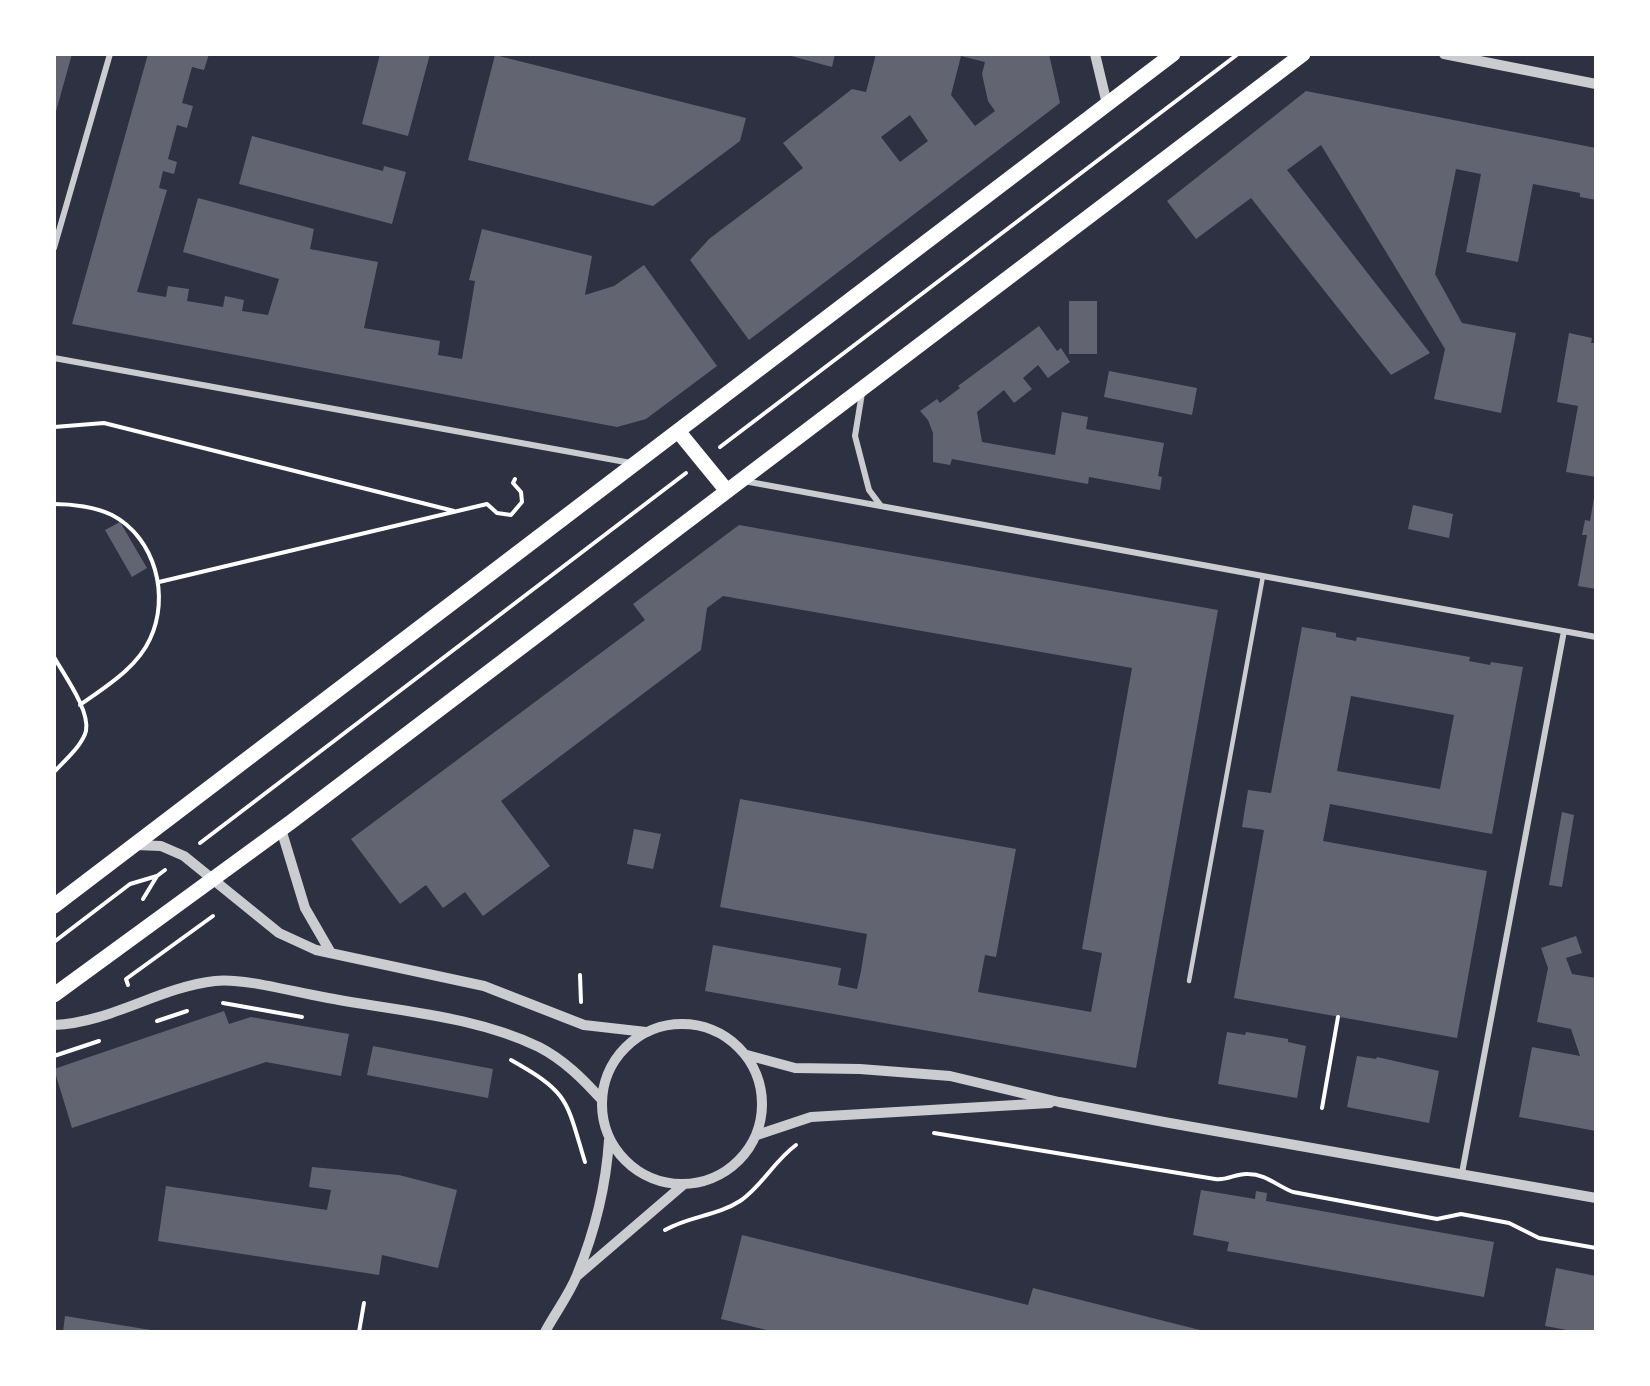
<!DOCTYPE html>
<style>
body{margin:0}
#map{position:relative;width:1650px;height:1386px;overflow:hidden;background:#2d3142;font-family:"PT Serif",serif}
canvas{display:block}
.frame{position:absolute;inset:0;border:56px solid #fff;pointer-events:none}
</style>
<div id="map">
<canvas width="1650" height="1386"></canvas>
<div class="frame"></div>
</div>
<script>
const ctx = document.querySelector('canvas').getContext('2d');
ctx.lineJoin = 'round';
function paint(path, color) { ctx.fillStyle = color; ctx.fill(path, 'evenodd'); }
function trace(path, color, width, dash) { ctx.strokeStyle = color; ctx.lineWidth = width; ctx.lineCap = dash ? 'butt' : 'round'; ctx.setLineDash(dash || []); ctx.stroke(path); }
const building = new Path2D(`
 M54,54H72L55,115L54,114Z
 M148,54H209L204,70L192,67L182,103L193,106L187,128L177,125L168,159L177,162L174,174L163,171L159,188L167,190L137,292L166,297L168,286L189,289L187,301L223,307L225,296L244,300L242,311L268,315L279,279L183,252L198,198L314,229L310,249L378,262L364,328L440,341L438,355L462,359L475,281L469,280L482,229L592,256L585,295L614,286L644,265L717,366L646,419L617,427L72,324Z
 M380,54H430L408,136L362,124Z
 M784,54H835L832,67Z
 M876,54H1049L1060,103L749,340L690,260L709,239L803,168L783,143L852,89L866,92ZM961,56L985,62L982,74L988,101L995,111L975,126L951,95ZM910,115L928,141L900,162L881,137Z
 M495,55L746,118L740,141L653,206L468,160Z
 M1306,91L1596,148V200L1580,197V193L1533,184L1518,262L1466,252L1481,174L1456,169L1435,274L1462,323L1516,333L1501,413L1434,399L1445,349L1321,145L1287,170L1430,353L1391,375L1251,198L1196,239L1167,201Z
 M252,136L383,171L384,166L406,172L392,224L239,184Z
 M1069,301H1097V354H1069Z
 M1039,326L1057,351L1061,348L1070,362L1048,378L1038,365L1023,378L1032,389L1014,403L1004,390L977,412L982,442L1055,455L1062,412L1088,417L1086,429L1164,443L1158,476L1162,477L1160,490L1089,477L1088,484L952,459L950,465L933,462V433L928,420L920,411L937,399L940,403L960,388L958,386Z
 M1569,333L1592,338L1591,343H1596V477L1566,472L1578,406L1557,402Z
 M1109,371L1197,388L1192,415L1104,397Z
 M1595,492H1596V589L1578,586L1587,535H1582L1585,520L1590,521Z
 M1413,505L1453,514L1449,538L1408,529Z
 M120,522L147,568L132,577L105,530Z
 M739,525L1218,610L1136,1068L705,991L713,945L841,968L838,985L857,989L861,971L867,934L720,907L740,799L1016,849L996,957L985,955L978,992L1091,1012L1102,953L1082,949L1132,668L723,596L707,608L701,650L501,801L550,866L483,916L465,892L443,908L426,885L400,904L351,839L645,620L633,604Z
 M1302,627L1336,633V637L1356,641L1357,637L1470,657L1469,661L1490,665L1491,662L1523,667L1492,834L1330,804L1323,841L1487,871L1457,1038L1234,998L1264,830L1242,827L1248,790L1271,793ZM1351,696L1454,715L1440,789L1337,771Z
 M1562,812L1574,815L1562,887L1549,885Z
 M634,829L661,834L653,869L627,864Z
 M1576,936L1582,953L1566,958L1572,974L1596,978V1131L1519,1117L1532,1047L1580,1056L1571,1029L1537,1022L1548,968L1541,948Z
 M224,1011L229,1024L251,1017L349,1034L341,1076L266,1062L72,1128L54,1069Z
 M1227,1032L1245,1035L1246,1032L1288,1039V1042L1306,1046L1297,1098L1218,1084Z
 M373,1046L493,1069L488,1098L367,1075Z
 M1357,1056L1376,1059L1377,1057L1439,1071L1429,1123L1347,1107Z
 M312,1167L399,1175L457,1190L438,1268L382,1255L379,1275L158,1241L166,1186L327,1210L331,1190L309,1187Z
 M1201,1190L1255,1199L1256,1191L1267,1193L1266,1201L1494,1242L1484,1297L1227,1251L1229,1242L1193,1235Z
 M742,1235L1028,1305L1033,1288L1208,1332H775L721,1319Z
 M1556,1268L1596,1276V1332H1578L1545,1326Z
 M65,1316L157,1331V1332H63Z`);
const path = new Path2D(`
 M54,427L104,423L454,511
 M720,447L1238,54
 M54,504C72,504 96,507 112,515C156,538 170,597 150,639C137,668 105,687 80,705
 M159,582L487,504L497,513L511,515L522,502L521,492L513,483L515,479
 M54,657C64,675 90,710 86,731C82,746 64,761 54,772
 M200,843L686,473
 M143,899L157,876L165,870
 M54,942L130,884L157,876
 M580,975L581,1002
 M128,985L126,979L213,916
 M223,1003L302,1017
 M157,1021L187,1011
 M54,1056L99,1041
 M511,1060C570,1093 566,1100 585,1162
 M1322,1108L1338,1017
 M934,1133L1215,1179C1227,1181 1236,1173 1248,1174C1266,1174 1277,1186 1293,1192L1437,1219L1461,1214L1509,1223L1539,1238L1596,1248
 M665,1230C689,1216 717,1216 740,1201C762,1186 774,1161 796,1145
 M359,1332L364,1303`);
const service = new Path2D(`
 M1189,981L1263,576`);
const minor = new Path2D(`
 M54,248L110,54
 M54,358L631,463
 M862,393L855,436L869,490L881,506
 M744,481L1596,637
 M1462,1173L1564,631`);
const tertiary = new Path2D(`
 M1095,54L1107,104
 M1444,54L1596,84
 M281,829L305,908L331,953
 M135,845L161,846L184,856L279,933L316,950L484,986L584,1025L646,1032
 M602 1104a80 80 0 1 1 160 0a80 80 0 1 1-160 0Z
 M54,1025C110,1023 160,987 215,981C245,978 293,992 323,997C394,1011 473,1015 539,1047C564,1060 583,1079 601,1099
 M747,1055L795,1068L860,1069L950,1076L1059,1102L1164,1122L1596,1198
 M757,1135L811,1117L1050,1103
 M577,1276L683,1185
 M545,1332C555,1313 569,1295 577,1275C595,1231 606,1187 609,1140`);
const primary = new Path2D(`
 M678,431L727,491
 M54,906L1173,54
 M54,995L291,822L1303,54`);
paint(building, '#626471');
trace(path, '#fff', 4);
trace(service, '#caccd0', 4.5);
trace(minor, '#caccd0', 6);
trace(tertiary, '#caccd0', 10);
trace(primary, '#fff', 15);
</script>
